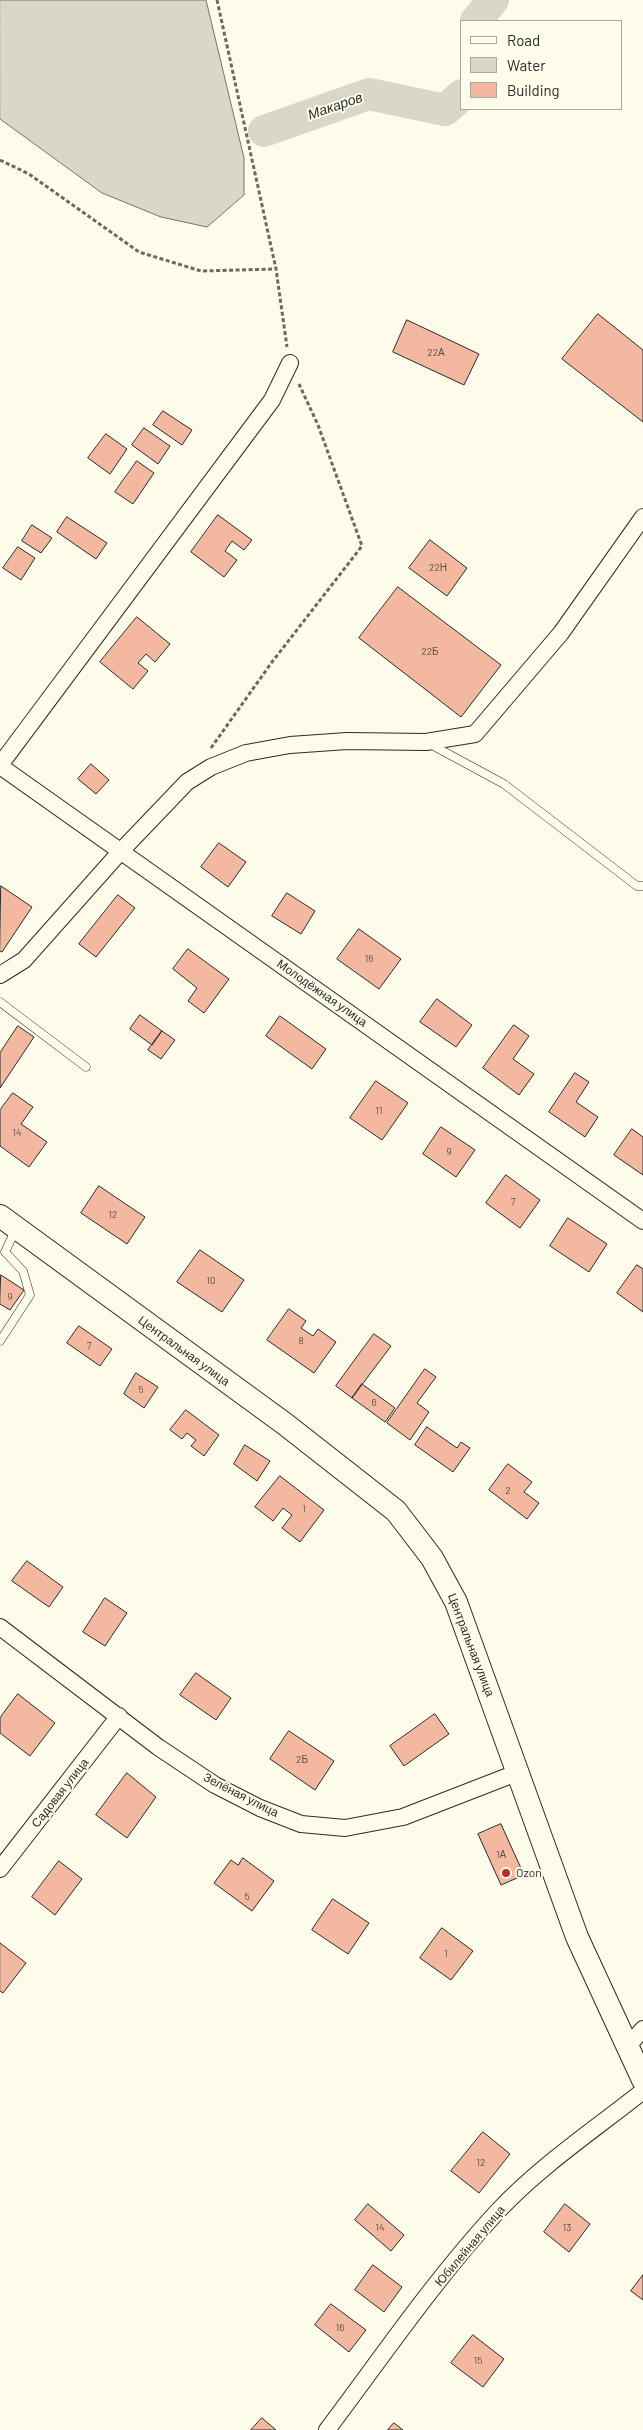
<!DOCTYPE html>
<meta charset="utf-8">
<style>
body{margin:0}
#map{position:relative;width:643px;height:2430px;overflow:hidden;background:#fdfbea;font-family:Barlow,sans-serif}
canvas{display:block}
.legend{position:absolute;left:460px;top:20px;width:162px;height:90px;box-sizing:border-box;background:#fdfbea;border:1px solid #a9a89e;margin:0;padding:6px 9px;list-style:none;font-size:15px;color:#2b2b2b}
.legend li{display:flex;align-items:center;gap:10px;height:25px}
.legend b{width:25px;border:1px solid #a9a89e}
</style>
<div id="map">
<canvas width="643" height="2430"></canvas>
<ul class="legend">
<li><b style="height:6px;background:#fdfbea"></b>Road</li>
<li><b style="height:14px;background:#d8d7c9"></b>Water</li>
<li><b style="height:14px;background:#f2b8a0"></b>Building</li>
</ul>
</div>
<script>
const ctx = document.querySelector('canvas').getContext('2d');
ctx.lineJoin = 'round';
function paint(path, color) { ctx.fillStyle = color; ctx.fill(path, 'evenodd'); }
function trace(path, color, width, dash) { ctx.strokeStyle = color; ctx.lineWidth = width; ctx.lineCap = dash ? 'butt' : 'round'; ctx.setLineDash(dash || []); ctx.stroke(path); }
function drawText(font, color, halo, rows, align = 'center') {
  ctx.font = font + ' Barlow,sans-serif'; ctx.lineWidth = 4; ctx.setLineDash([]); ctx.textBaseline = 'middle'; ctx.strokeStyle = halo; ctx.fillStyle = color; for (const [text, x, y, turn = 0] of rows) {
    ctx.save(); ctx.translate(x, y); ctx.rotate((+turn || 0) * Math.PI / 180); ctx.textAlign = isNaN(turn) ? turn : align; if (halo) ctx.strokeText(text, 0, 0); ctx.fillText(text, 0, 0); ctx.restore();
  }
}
const water = new Path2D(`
 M0,0H206L244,158V195L207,227L161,217L102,193L0,119Z`);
const river = new Path2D(`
 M476,21L493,0
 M264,131L369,94L445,110L462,95`);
const building = new Path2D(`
 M598,314L643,350V422L562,359Z
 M407,320L479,354L464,385L393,352Z
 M163,411L192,430L182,445L153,425Z
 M144,428L170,446L158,464L132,445Z
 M106,434L127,449L110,474L88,458Z
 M137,461L154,473L133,504L115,492Z
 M218,515L252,540L244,550L232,541L225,551L237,560L224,577L191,552Z
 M67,517L107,543L96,559L57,532Z
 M32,525L52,538L41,553L22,541Z
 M430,540L467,568L447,596L409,568Z
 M18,547L35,558L21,580L3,568Z
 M398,587L501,665L461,717L359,638Z
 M137,617L170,644L155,662L146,654L138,663L148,671L133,689L100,662Z
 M91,764L109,780L96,794L78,779Z
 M219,843L246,862L228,887L201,867Z
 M1,886L32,907L2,952L0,951Z
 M287,893L315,911L301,934L272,916Z
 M118,895L135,908L96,957L79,944Z
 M359,929L401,959L379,989L337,959Z
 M188,949L229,979L204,1013L188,1001L197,988L173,969Z
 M437,999L472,1025L456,1047L420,1022Z
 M140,1015L162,1031L152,1045L130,1029Z
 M280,1016L326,1049L312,1069L266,1036Z
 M514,1025L529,1036L513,1059L534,1074L519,1095L483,1068Z
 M18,1026L34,1037L0,1088V1053Z
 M162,1031L175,1040L161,1059L148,1050Z
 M575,1073L589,1082L576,1102L598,1117L585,1137L549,1112Z
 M376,1081L408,1103L382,1140L350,1118Z
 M13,1093L33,1107L21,1124L47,1142L29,1167L0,1146V1110Z
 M441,1127L475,1150L456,1177L423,1154Z
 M632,1129L643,1137V1175L614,1155Z
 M506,1175L540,1200L520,1228L486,1203Z
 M99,1186L145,1217L127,1244L81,1213Z
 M568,1218L607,1244L589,1272L550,1246Z
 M200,1250L244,1280L222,1312L177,1282Z
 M637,1265L643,1269V1312L617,1293Z
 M1,1275L24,1290L10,1310L0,1304Z
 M289,1309L306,1321L301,1328L313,1336L318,1329L336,1342L314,1373L267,1340Z
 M79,1326L112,1349L100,1366L67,1343Z
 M374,1334L391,1346L352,1398L336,1386Z
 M425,1369L436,1377L417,1403L429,1412L410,1440L387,1423Z
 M136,1373L158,1387L144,1408L124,1394Z
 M362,1384L395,1408L385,1422L352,1398Z
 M186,1410L219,1435L204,1456L191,1446L196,1440L187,1433L182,1439L170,1430Z
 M427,1427L457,1448L461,1442L470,1448L453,1472L415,1445Z
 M245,1445L270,1461L257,1481L234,1464Z
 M508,1464L532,1482L524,1492L539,1503L527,1519L489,1490Z
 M280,1476L324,1510L300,1542L282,1528L292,1515L283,1508L273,1521L255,1507Z
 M27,1561L63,1587L49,1607L12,1581Z
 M105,1598L127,1613L105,1646L83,1632Z
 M196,1673L231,1698L216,1720L180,1695Z
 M18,1694L55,1723L30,1756L0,1733V1718Z
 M435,1714L449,1734L404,1766L390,1746Z
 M289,1731L334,1761L315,1790L270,1759Z
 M127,1773L156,1797L127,1838L96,1815Z
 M501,1824L524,1875L501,1885L478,1834Z
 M243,1858L274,1881L252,1911L214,1883L231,1860L238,1865Z
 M59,1861L82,1879L55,1915L32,1897Z
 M333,1899L369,1923L348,1954L312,1930Z
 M442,1928L473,1951L451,1980L420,1958Z
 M0,1943L26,1963L3,1993L0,1991Z
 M483,2132L510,2154L479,2193L451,2171Z
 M368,2204L404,2235L391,2251L355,2220Z
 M565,2204L590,2224L569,2252L544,2232Z
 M373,2265L402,2287L384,2312L355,2290Z
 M643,2275V2300L631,2291Z
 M331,2304L366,2330L349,2352L315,2325Z
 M473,2335L504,2359L483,2387L451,2363Z
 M262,2418L276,2430H251Z
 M394,2423L403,2430H388Z`);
const path = new Path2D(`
 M217,0L276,269L287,347
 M0,160L29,174L139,252L201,271L276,269
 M211,748L272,662L362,546L318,425L299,384`);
const lane = new Path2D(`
 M430,744L504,784L637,886H643
 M0,1002L86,1067
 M0,1341L30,1295L23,1271L5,1252L14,1233`);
const street = new Path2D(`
 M0,765L272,400L290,363
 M0,766L643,1221
 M0,975L24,960L121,851L187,782L211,767L246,753L290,745L347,741L426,742L475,734L561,633L643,517
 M0,1627L158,1747L215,1785L260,1808L301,1824L345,1828L403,1817L519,1772
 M0,1869L119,1716
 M627,2047L643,2029
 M327,2430C382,2357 435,2279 497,2212C540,2166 594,2130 643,2091`);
const secondary = new Path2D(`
 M0,1216L285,1424L396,1511L432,1558L456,1602L577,1937L643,2080`);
const markers = [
 [506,1873,5,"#c62828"]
];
const numberNames = [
 ["22А",436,353],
 ["22Н",438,568],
 ["22Б",430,652],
 ["16",369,959],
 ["11",379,1111],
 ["14",17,1133],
 ["9",449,1152],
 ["7",513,1202],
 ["12",113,1215],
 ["10",211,1281],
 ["9",10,1297],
 ["8",301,1341],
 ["7",89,1346],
 ["5",141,1390],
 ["6",374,1403],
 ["2",508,1491],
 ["1",304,1509],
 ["2Б",302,1760],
 ["1А",501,1855],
 ["5",247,1897],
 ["1",446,1954],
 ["12",481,2163],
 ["14",380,2228],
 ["13",567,2228],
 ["16",340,2328],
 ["15",478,2361]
];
const streetNames = [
 ["Молодёжная улица",322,993,35],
 ["Центральная улица",184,1351,36],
 ["Центральная улица",471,1645,69],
 ["Садовая улица",60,1793,-52],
 ["Зелёная улица",241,1795,27],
 ["Юбилейная улица",470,2246,-50]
];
const poiNames = [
 ["Ozon",516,1873]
];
const waterNames = [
 ["Макаров",335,106,-19]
];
paint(water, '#d8d7c9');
trace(water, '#74746e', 1);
trace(river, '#d8d7c9', 32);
paint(building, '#f2b8a0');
trace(building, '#2b2b2b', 1);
trace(lane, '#2b2b2b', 9);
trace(street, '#2b2b2b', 18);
trace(secondary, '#2b2b2b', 24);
trace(path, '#6a6964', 3, [4, 2.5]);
trace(lane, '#fdfbea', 8);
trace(street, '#fdfbea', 16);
trace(secondary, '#fdfbea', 22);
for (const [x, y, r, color] of markers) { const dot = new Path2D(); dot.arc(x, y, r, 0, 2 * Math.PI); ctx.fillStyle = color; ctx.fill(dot); trace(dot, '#fdfbea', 2); }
drawText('10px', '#5d4e48', null, numberNames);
drawText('12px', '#2b2b2b', '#fdfbea', streetNames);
drawText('12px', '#2b2b2b', '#fdfbea', poiNames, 'left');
drawText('italic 14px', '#2b2b2b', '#fdfbea', waterNames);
</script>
